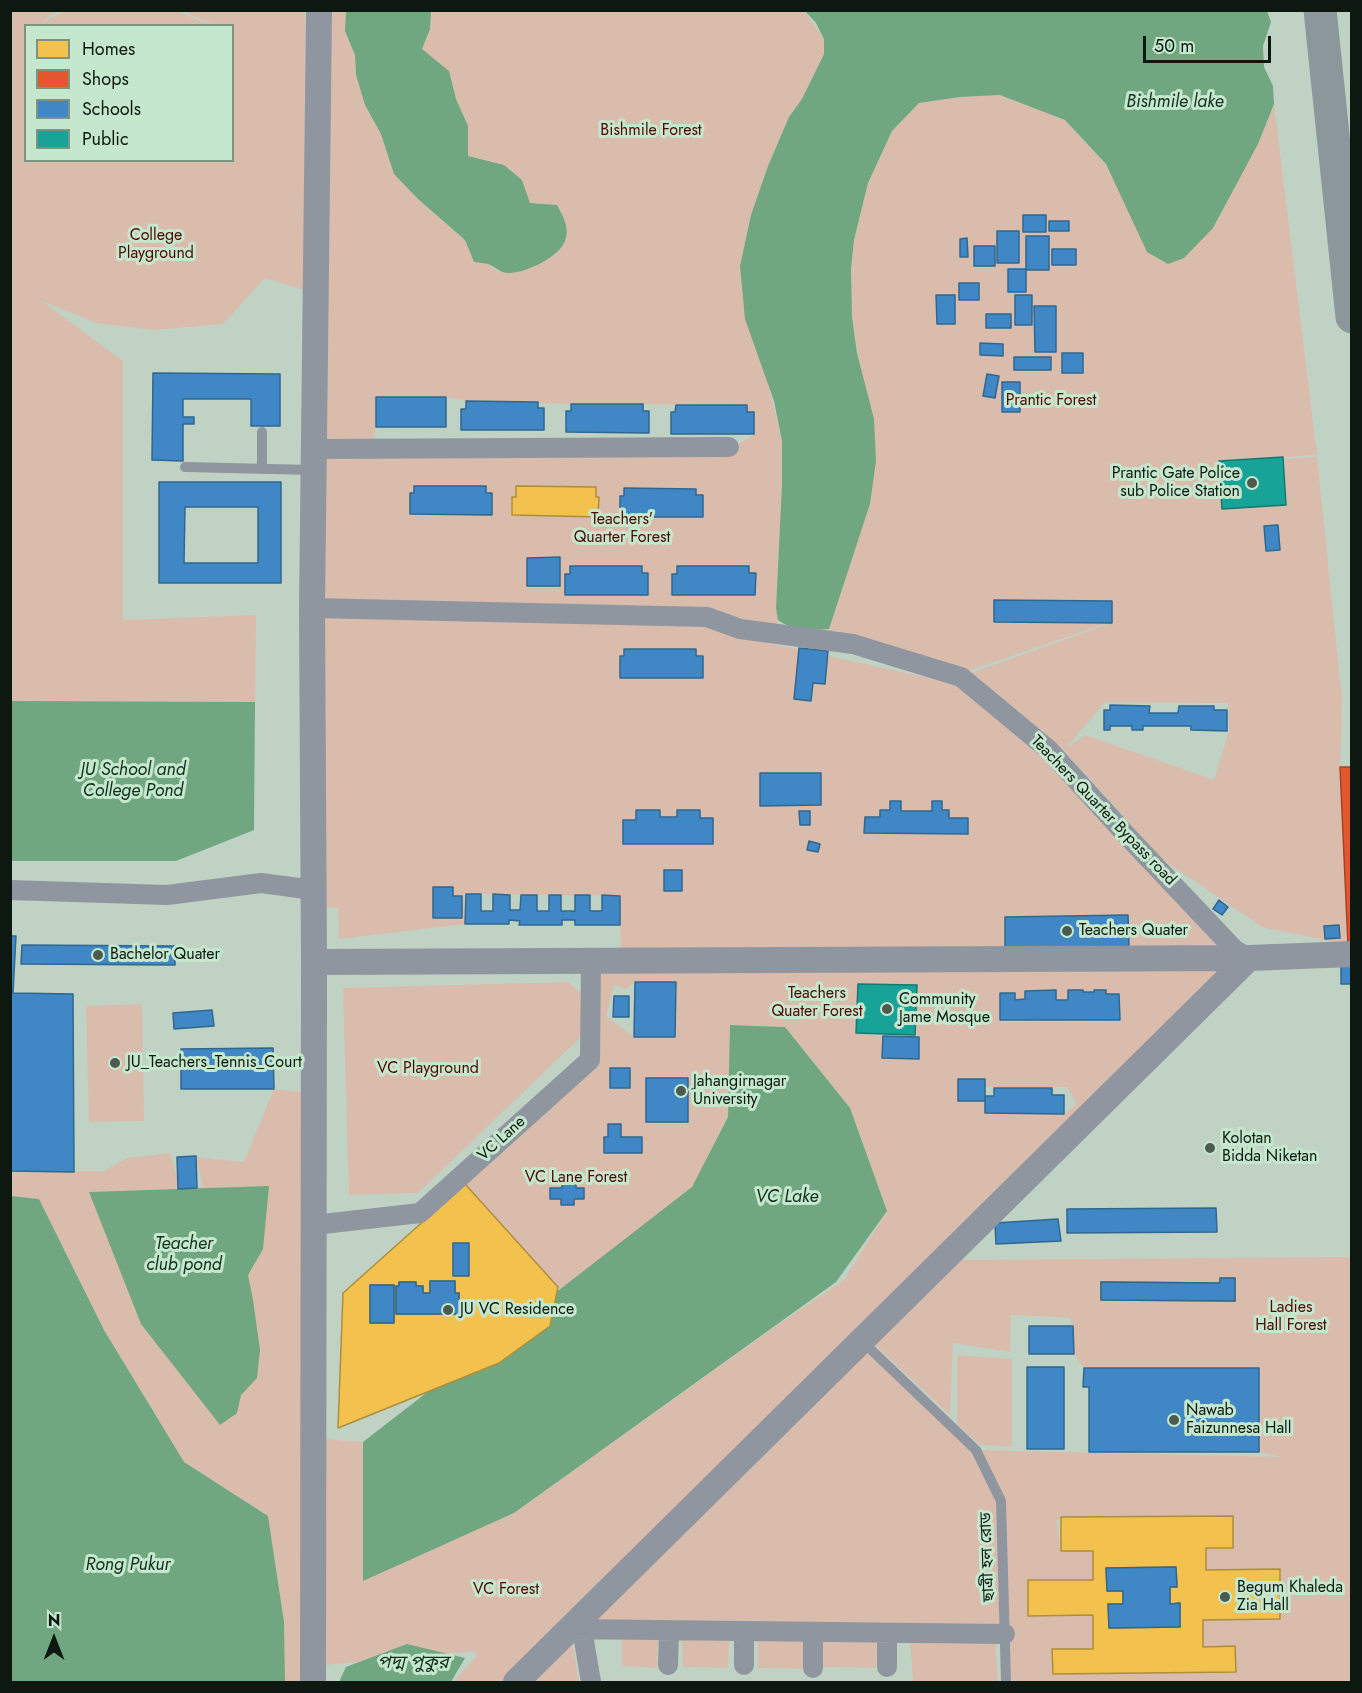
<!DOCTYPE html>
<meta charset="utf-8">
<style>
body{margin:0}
#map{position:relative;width:1362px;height:1693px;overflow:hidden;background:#c0d2c4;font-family:Jost,sans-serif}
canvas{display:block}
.frame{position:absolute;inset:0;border:12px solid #0d1910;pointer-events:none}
.legend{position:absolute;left:24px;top:24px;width:210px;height:138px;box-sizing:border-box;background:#c5e7cd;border:2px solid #7b9581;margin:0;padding:8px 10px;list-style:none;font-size:18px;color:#0d1910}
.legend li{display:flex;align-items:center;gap:12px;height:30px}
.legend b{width:30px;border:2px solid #7b9581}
.north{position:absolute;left:24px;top:1609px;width:60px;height:60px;-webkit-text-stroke:4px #c5e7cd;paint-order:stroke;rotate:0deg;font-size:16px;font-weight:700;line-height:24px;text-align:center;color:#0d1910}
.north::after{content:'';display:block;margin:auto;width:21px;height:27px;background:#0d1910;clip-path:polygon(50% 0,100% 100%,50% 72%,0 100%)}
.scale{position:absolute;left:1143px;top:36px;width:128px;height:27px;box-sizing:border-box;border:3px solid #0d1910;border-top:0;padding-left:8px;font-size:18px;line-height:21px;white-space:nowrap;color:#0d1910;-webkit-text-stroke:4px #c5e7cd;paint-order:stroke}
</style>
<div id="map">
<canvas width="1362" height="1693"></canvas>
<div class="frame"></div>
<ul class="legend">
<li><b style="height:16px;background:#f2c14e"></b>Homes</li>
<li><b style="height:16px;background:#e4572e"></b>Shops</li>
<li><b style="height:16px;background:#3f88c5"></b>Schools</li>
<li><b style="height:16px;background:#17a398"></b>Public</li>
</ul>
<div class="north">N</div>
<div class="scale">50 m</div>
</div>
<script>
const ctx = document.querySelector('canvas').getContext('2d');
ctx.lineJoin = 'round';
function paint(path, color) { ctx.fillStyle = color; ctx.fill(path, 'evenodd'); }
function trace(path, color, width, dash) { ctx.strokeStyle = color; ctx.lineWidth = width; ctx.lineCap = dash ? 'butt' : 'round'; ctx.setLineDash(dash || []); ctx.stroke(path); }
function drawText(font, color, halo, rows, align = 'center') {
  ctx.font = font + ' Jost,"Noto Sans Bengali",sans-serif'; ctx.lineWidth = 6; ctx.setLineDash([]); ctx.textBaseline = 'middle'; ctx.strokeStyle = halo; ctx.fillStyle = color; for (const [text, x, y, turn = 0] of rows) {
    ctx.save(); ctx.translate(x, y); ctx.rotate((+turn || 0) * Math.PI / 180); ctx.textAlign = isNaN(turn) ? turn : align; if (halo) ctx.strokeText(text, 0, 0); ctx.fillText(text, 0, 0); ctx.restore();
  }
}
const green = new Path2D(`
 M11,11H58L40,24L65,11H177L211,25L26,26V160H232V26L213,25L183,11H305L304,290L265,278L223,324L154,330L97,323L42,301L123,361V620L256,615L255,702L11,701Z
 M319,11H346L345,31L355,55L356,75L365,105L381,134L394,174L418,199L465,240L474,262L490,265L499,272L556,205L530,203L522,180L504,165L468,156V126L456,99L449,71L421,49L430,29L431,11H804L824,39V54L802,99L789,117L768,166L751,215L740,266L782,441V484L776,607L778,620L773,633L740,628L313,606L316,452L729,451L754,434V413L747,412V405L571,404L466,401L446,397H377L374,444L314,449Z
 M1000,95L1065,120L1105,164L1122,195L1213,228L1258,144L1274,104L1317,455L1219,461L1222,509L1286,505L1284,459L1317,457L1342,700L1340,767L1348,945L1262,927L1162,859L1064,751L966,675L1111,623V601L994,600V622L1105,624L968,671L819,631L829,629L870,504L876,461L852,317L851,269L854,240L868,183L892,131L919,103L960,97ZM1105,702L1228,703L1229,731L1214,780L1085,735L1066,748Z
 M315,613L689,615L735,636L958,684L1045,758L1237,954L1129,956L1128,915L1006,917L1005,948L621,955L619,896L466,894L465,924L339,939L338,908L320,907Z
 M591,968L1219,971L507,1682H453L477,1656L475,1651L325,1665L323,1439L363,1442V1580L514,1513L780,1323L844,1280L887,1211L850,1108L785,1027L731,1025L728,1117L693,1187L561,1290L459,1178L590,1060ZM635,982H676L634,1037L606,1016L614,985L625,989ZM858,984L917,985L915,1035L919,1037V1059L883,1058V1036L856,1033ZM1056,990V1000H1068V990H1083V992L1105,990L1106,994H1119L1120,1020L1122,1021L1000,1022V993H1015V1000L1025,999V991ZM610,1068H630V1088H610ZM646,1078H688V1122H646ZM983,1087H1067L1077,1104L1064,1114L985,1113Z
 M569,982L580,993L583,1035L418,1193L349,1195L343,988Z
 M142,1004L144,1121L89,1122L86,1006Z
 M274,1089L307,1093L311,1682H285L284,1622L268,1516L184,1462L104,1330L39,1199L11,1196V1171H104L127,1158L170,1153L179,1185L203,1187L196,1157L244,1162Z
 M1351,1257V1682H1008L1001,1501L1005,1634L570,1629L862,1341L976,1450L1284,1457L1259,1452V1368H1084L1074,1354L1073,1326L1070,1318L1011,1315L1010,1352L953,1343L950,1415L872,1342L953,1260ZM1236,1515L1233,1516V1548H1206V1570L1279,1569L1280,1618L1203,1620V1647L1235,1646L1236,1672L1053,1674L1052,1650L1093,1649V1615L1028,1616V1580H1093V1551H1061L1057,1520Z
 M957,1355L1012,1359V1447L980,1445L957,1424Z
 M622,1636L658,1637L657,1668L622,1666Z
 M758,1637H804V1669L758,1668Z
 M682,1638L729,1639L728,1668L683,1667Z
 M822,1638L877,1639L876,1668L823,1667Z
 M910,1639L995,1640L998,1682H913Z
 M572,1641L579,1682H531Z`);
const water = new Path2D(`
 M346,11H431L430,29L422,49L449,71L456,99L468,126V156L504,165L522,180L530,203L557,205C563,216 570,228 565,241C559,257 526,273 509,273C499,273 497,267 488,264C484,263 479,263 474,262L465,240L418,199L394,174L381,134L365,105L356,75L355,55L345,31Z
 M805,11H1267L1271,22L1263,46L1264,67L1273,86L1274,104L1258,144L1213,228L1184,258L1168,264L1147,252L1106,164L1065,120L1000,95L960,97L919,103L892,131L868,183L854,240L851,269L852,317L857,353L874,419L876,461L870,504L829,629C813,631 791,630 778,620L776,608L782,484V441L774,401L745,319L740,266L751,215L768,166L789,117L802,99L824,54V39L816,23Z
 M11,701L255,702L254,830L176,861H11Z
 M730,1025L785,1027L850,1108L887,1211L836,1282L514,1513L363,1581V1442L692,1187L728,1117Z
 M269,1186L263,1249L248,1275L253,1300L260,1350L257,1378L241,1395L237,1413L220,1425L141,1324L89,1192Z
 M11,1196L39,1199L104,1330L184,1462L268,1516L284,1622L285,1682H11Z
 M407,1644L465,1658L451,1682H339L346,1667Z`);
const homes = new Path2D(`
 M516,486L596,487V497H599L598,517L512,515V497H516Z
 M465,1184L558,1287L550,1326L499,1363L338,1428L343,1293Z
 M1220,1278H1235V1301L1101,1300V1282L1220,1283Z
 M430,1281H455V1293H459V1314H396V1286H399V1282H416V1286H423V1293H430Z
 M370,1285H394V1323H370Z
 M1233,1516V1548H1206V1570L1280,1569V1619L1203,1620V1647L1235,1646L1236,1672L1053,1674L1052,1649H1093V1615L1028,1616V1580H1093V1551H1061V1517ZM1176,1567L1177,1587H1170V1604L1180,1603V1627L1109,1628L1108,1604H1123V1591H1107L1106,1568Z`);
const shops = new Path2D(`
 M1340,767H1352V945H1348Z`);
const schools = new Path2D(`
 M1023,215H1046V232H1023Z
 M1049,221H1069V231H1049Z
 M997,231H1019V263H997Z
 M1026,236H1049V270H1026Z
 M967,238L968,257H960V239Z
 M974,246H995V266H974Z
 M1052,249H1076V265H1052Z
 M1008,269H1026V292H1008Z
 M959,283H979V300H959Z
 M936,295H955V324H937Z
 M1015,295H1032V325H1015Z
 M1034,306H1056V352H1035Z
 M986,314H1011V328H986Z
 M980,343L1003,344V356L980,355Z
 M1062,353H1083V373H1062Z
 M1014,357H1051V370H1014Z
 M153,373L280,374V426H251V399H183V417H194V424H183V461L152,460Z
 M987,374L999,376L995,398L983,396Z
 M1002,382H1020V412H1002Z
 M376,397H446V427H376Z
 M466,401L538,402V408H544V430H461V409H466Z
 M571,404H643V411H649V433L566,432V411H571Z
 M676,405H747V412H754V434H671V412H675Z
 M159,482H281V583H159ZM185,507H258V563H184Z
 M414,486H486V493H492V515L410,514V493H414Z
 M624,488L696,489V495H703V517H620V496H624Z
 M1278,525L1280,550L1266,551L1264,526Z
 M560,557V586H527V558Z
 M570,566H642V573H648V595H565V574H570Z
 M677,566H749V573H756L755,595H672V574H677Z
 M994,600L1112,601V623L994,622Z
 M799,648L828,651L825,684L813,683L811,701L794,699Z
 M624,649H696V656H703V678H620V656H624Z
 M1110,705L1150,706L1149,713H1178L1179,706H1214V710H1227V731L1191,730V726H1143V730H1132V726H1110V730H1104V710H1110Z
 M760,773H821V805L760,806Z
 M890,801H901V811H932V801H942V810H949V818H968V834L864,833L865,817H880V810H890Z
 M636,810H660V817H677V810H700V818H713V844H623V820H636Z
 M799,811H810V825H800Z
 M809,841L820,844L818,852L807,850Z
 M664,870H682V891H664Z
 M433,887H453V896H462V918H433Z
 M466,894H481V911H493V894L510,895V910H520L521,895H537V911H549V895H561V911H575V895H590V911H602V895L620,896V925H575V920H562V925H519L520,921L509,920V924H465Z
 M1219,900L1228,907L1222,915L1213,909Z
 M1128,915L1129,946L1005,948V917Z
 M1339,925L1340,938L1325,939L1324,926Z
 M10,936H16L13,993L73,994L74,1172L10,1171Z
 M22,945L175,946V965L21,964Z
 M1341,961H1352V984H1341Z
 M635,982H676L675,1037H634Z
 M1056,990V1000H1068V990H1083V992H1094V990H1106V994H1119L1120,1020H1000V993H1015V1000L1025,999V991Z
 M614,996H629V1017H613Z
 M212,1010L214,1026L174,1029L173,1013Z
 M883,1036L919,1037V1059L882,1058Z
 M273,1048L274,1089H181V1049Z
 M610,1068H630V1088H610Z
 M646,1078H688V1122H646Z
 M958,1079H985V1101H958Z
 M994,1088H1052V1095H1064V1114L985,1113V1096H994Z
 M608,1124H621V1137H642V1153H604V1137H608Z
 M196,1156L197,1188L178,1189L177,1157Z
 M562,1174H576V1188H584V1199H574V1205H561V1199H550V1188H562Z
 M1216,1208L1217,1232L1067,1233V1209Z
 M1058,1219L1061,1241L996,1244L995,1223Z
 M453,1243H469V1276H453Z
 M1220,1278H1235V1301L1101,1300V1282L1220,1283Z
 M430,1281H455V1293H459V1314H396V1286H399V1282H416V1286H423V1293H430Z
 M370,1285H394V1323H370Z
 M1029,1326H1073L1074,1354H1029Z
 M1027,1367H1064V1449H1027Z
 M1084,1368H1259V1452H1089V1387H1083Z
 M1176,1567L1177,1587H1170V1604L1180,1603V1627L1109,1628L1108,1604H1123V1591H1107L1106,1568Z`);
const public = new Path2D(`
 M1283,457L1286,505L1222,509L1219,461Z
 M858,984L917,985L915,1035L856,1033Z`);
const service = new Path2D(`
 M185,467L313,470
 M262,468V432
 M862,1341L976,1450L1001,1501L1006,1682`);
const minor = new Path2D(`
 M314,449L729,447
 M312,608L707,617L740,629L853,644L961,677L1049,750L1130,839L1235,950L1249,958
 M10,890L167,895L261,883L314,890
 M314,1225L420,1213L590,1060L591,961
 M570,1629L1005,1634
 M582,1629L591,1682
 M744,1631V1665
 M813,1632V1668
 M887,1633V1667
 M668,1665L669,1630`);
const tertiary = new Path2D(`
 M314,962L312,608L319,10
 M313,1682L314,962L1249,958
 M516,1682L1249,958L1352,954`);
const trunk = new Path2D(`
 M1320,10L1352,317`);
const markers = [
 [1252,483,6,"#4c5a4f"],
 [1067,931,6,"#4c5a4f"],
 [98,955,6,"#4c5a4f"],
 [887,1009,6,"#4c5a4f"],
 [115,1063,6,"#4c5a4f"],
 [681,1091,6,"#4c5a4f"],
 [1210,1148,6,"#4c5a4f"],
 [448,1310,6,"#4c5a4f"],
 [1174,1420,6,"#4c5a4f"],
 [1225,1597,6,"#4c5a4f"]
];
const parkNames = [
 ["Bishmile Forest",651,131],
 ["College",156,236],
 ["Playground",156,254],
 ["Prantic Forest",1051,401],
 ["Teachers'",622,520],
 ["Quarter Forest",622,538],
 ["Teachers",817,994],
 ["Quater Forest",817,1012],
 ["VC Playground",428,1069],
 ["VC Lane Forest",576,1178],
 ["Ladies",1291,1308],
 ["Hall Forest",1291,1326],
 ["VC Forest",506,1590]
];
const poiNames = [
 ["Prantic Gate Police",1240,474,"right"],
 ["sub Police Station",1240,492,"right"],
 ["Teachers Quater",1079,931],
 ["Bachelor Quater",110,955],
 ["Community",899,1000],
 ["Jame Mosque",899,1018],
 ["JU_Teachers_Tennis_Court",127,1063],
 ["Jahangirnagar",693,1082],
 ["University",693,1100],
 ["Kolotan",1222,1139],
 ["Bidda Niketan",1222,1157],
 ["JU VC Residence",460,1310],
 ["Nawab",1186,1411],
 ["Faizunnesa Hall",1186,1429],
 ["Begum Khaleda",1237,1588],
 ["Zia Hall",1237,1606]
];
const streetNames = [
 ["Teachers Quarter Bypass road",1103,811,46],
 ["VC Lane",502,1139,-42],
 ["ছাত্রী হল রোড",988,1557,-92]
];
const waterNames = [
 ["Bishmile lake",1175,103],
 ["JU School and",133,771],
 ["College Pond",133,792],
 ["VC Lake",787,1198],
 ["Teacher",184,1245],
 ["club pond",184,1266],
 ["Rong Pukur",128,1566],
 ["পদ্ম পুকুর",413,1664]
];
paint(green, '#dabcad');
paint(water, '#70a680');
paint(homes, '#f2c14e');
trace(homes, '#ad8f3b', 1.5);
paint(shops, '#e4572e');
trace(shops, '#a44425', 1.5);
paint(schools, '#3f88c5');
trace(schools, '#30678f', 1.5);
paint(public, '#17a398');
trace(public, '#147a6f', 1.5);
trace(service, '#8f969f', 10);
trace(minor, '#8f969f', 20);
trace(tertiary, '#8f969f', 26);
trace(trunk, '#8c979c', 33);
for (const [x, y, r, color] of markers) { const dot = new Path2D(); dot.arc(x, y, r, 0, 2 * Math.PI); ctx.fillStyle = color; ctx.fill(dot); trace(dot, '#c5e7cd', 2); }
drawText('16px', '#510800', '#c5e7cd', parkNames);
drawText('16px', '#0d1910', '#c5e7cd', poiNames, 'left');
drawText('16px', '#0d1910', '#c5e7cd', streetNames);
drawText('italic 18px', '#12311d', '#c5e7cd', waterNames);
</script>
